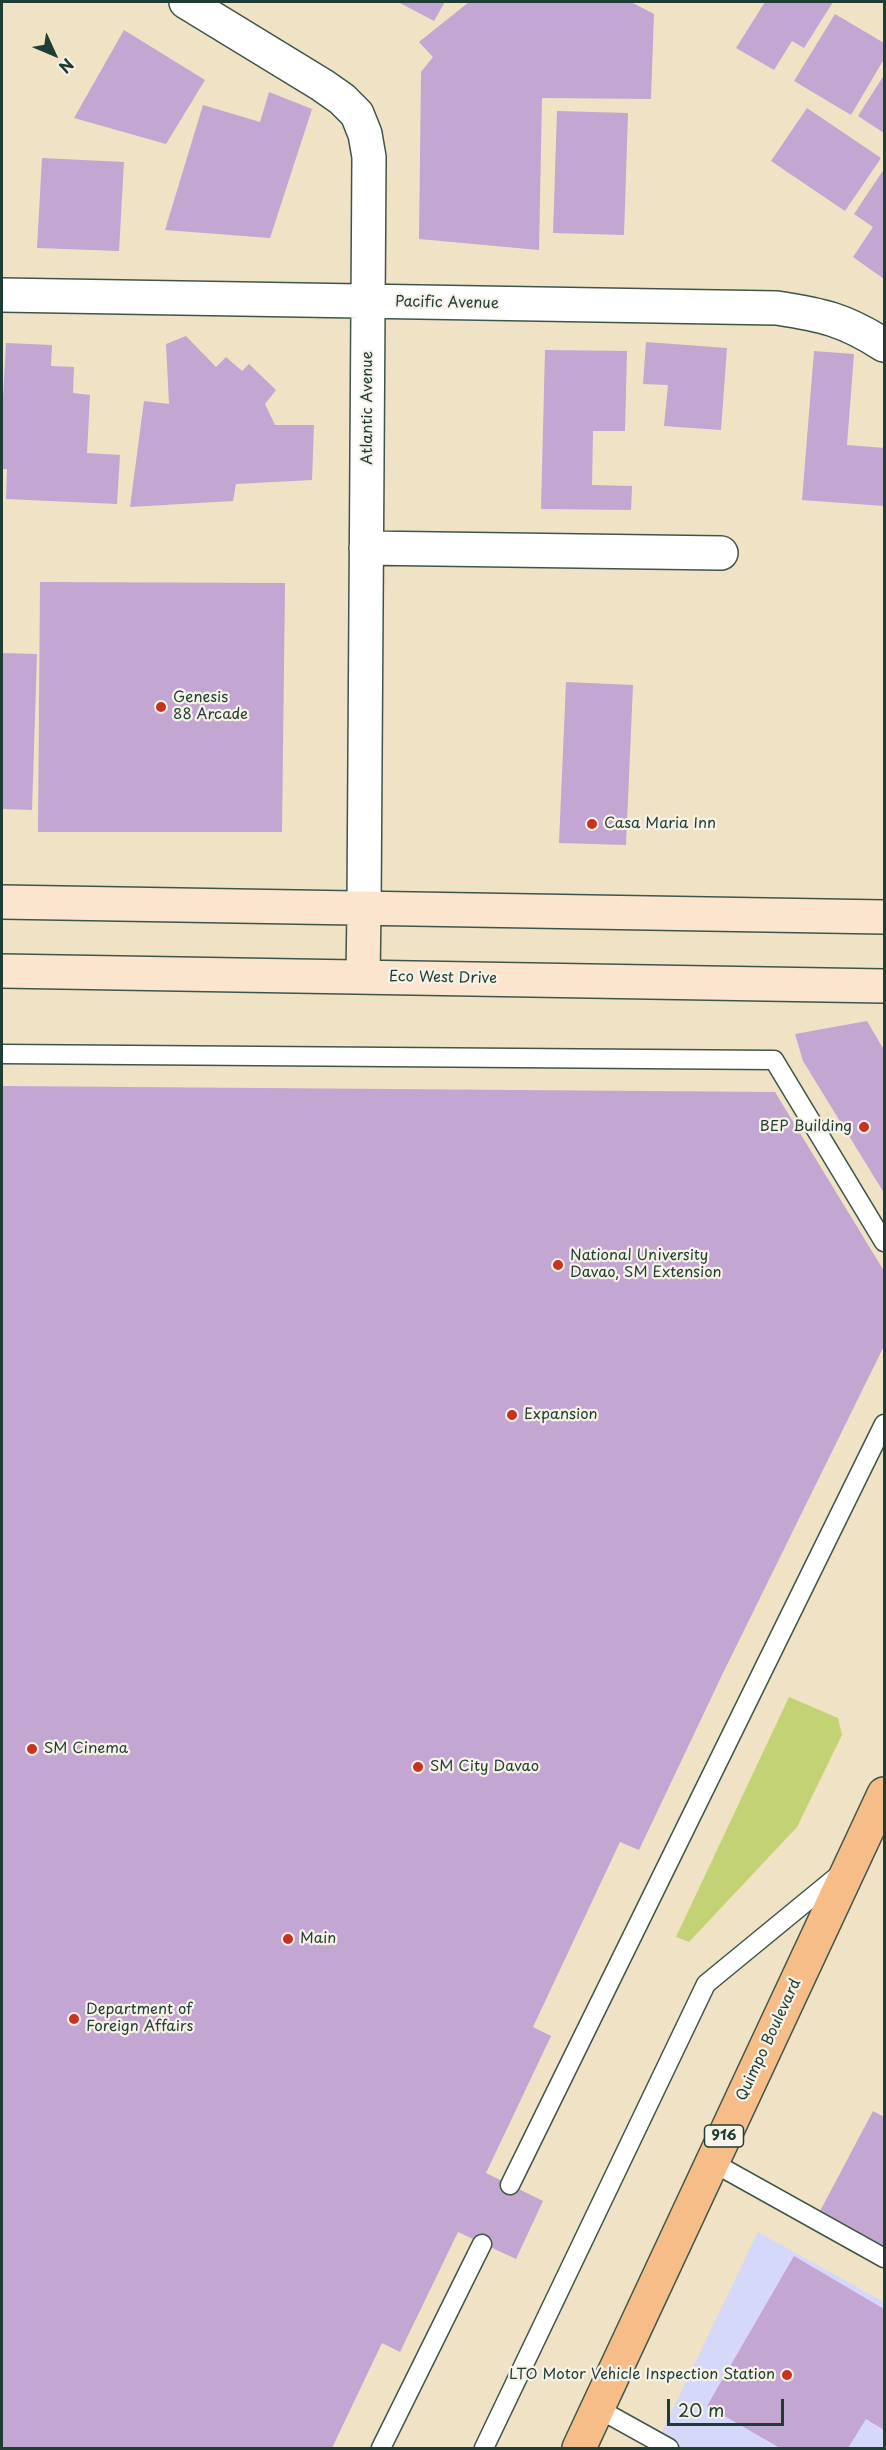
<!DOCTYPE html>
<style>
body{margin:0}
#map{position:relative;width:886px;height:2450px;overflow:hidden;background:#f0e2c4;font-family:"Playpen Sans",sans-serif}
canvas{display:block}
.frame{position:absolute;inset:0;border:3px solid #1f3d34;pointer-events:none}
.north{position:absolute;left:24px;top:24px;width:60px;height:60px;-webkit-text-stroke:4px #f7f3e8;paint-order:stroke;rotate:134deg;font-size:16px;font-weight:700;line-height:24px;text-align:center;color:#1f3d34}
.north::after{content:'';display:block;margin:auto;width:21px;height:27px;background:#1f3d34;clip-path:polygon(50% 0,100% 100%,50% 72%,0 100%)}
.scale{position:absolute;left:667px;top:2399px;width:117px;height:27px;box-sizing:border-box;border:3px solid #1f3d34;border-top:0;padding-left:8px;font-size:18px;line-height:21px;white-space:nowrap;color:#1f3d34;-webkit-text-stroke:4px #f7f3e8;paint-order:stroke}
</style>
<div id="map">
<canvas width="886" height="2450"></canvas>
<div class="frame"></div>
<div class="north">N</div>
<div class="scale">20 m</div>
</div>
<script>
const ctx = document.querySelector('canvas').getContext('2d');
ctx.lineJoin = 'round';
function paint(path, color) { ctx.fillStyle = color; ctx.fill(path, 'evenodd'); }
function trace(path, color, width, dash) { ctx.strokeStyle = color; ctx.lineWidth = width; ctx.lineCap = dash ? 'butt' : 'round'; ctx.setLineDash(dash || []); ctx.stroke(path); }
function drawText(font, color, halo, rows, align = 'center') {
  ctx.font = font + ' "Playpen Sans",sans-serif'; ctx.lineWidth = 4.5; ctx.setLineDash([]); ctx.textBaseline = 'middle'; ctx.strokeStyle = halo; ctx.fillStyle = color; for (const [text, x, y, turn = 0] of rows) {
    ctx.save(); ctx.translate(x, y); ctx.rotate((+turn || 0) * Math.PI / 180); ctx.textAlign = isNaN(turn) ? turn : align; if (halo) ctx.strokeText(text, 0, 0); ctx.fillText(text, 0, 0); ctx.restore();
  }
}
const built = new Path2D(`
 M758,2232L884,2302V2448H654Z`);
const green = new Path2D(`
 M789,1697L838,1718L842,1735L797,1827L689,1942L676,1937Z`);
const building = new Path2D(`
 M398,2H445L434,21Z
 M469,2H631L654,14L651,99L542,98L539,250L419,239L421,72L433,57L419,42Z
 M765,2H833L804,48L792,41L774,70L736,48Z
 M835,14L884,43V59L851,115L794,81Z
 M124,30L205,80L166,144L74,118Z
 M884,75V133L858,116Z
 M269,92L312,109L270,238L165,230L203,105L260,122Z
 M807,108L881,158L845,211L771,161Z
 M557,111L628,113L624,235L553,233Z
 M42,158L124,162L119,251L37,248Z
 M884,169V279L853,257L873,227L854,214Z
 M186,336L216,367L226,357L242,371L249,364L276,390L265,404L275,425H314L312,480L236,484L233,501L130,507L144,401L169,404L166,344Z
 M646,342L727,348L721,430L664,426L668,385L643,384Z
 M6,343L52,345L51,366L74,367L73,393L90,395L87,453L120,455L117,504L6,499L7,469H2V397H3Z
 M545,350L627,351L625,431H593L592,485L632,486L631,510L541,509Z
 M814,351L854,354L847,445L884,448V506L802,500Z
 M40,582L285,583L282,832H38Z
 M2,653L37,654L32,810L2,809Z
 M566,682L633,685L626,845L559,843Z
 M867,1021L884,1050V1193L803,1061L795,1034Z
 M2,1086L775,1092L884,1271V1346L723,1673L639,1850L620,1842L533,2027L551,2036L486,2173L543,2201L516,2259L458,2232L400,2352L382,2343L332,2448H2Z
 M873,2111L884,2117V2247L819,2213Z
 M794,2256L884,2309V2430L866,2419L848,2448H780L707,2406Z`);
const lane = new Path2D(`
 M2,1054L774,1060L884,1242
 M712,2162L884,2258
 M510,2185L884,1424
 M597,2408L669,2448
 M381,2448L482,2244
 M484,2448L706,1984L840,1874`);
const street = new Path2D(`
 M186,2L322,85L342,99L357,114L365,134L369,157L364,908
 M2,295L777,308C823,315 845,320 884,345
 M366,548L721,553`);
const secondary = new Path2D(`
 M2,902L884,917
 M2,971L884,986
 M363,977L364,908`);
const primary = new Path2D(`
 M579,2448L884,1794`);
const markers = [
 [161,707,6,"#c8321e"],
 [592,824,6,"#c8321e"],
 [864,1127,6,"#c8321e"],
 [558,1265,6,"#c8321e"],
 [512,1415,6,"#c8321e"],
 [32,1749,6,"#c8321e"],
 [418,1767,6,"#c8321e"],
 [288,1939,6,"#c8321e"],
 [74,2019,6,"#c8321e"],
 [787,2375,6,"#c8321e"]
];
const shields = [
 [724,2136,39]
];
const shieldNames = [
 ["916",724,2136]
];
const streetNames = [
 ["Pacific Avenue",447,303,1],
 ["Atlantic Avenue",368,408,-90],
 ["Eco West Drive",443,978,1],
 ["Quimpo Boulevard",769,2040,-65]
];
const poiNames = [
 ["Genesis",173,698],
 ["88 Arcade",173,715],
 ["Casa Maria Inn",604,824],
 ["BEP Building",852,1127,"right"],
 ["National University",570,1256],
 ["Davao, SM Extension",570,1273],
 ["Expansion",524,1415],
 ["SM Cinema",44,1749],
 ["SM City Davao",430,1767],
 ["Main",300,1939],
 ["Department of",86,2010],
 ["Foreign Affairs",86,2027],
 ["LTO Motor Vehicle Inspection Station",775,2375,"right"]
];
paint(built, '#d6d8f9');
paint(green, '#c3d274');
paint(building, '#c3a6d2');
trace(lane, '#3e564a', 21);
trace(street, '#3e564a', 36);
trace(secondary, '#3e564a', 36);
trace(primary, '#3e564a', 36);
trace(lane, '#fff', 18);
trace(street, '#fff', 33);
trace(secondary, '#fce5cf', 33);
trace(primary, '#f7bd88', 33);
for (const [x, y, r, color] of markers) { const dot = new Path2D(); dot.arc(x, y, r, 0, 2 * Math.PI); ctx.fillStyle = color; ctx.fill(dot); trace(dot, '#f7f3e8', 2); }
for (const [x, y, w] of shields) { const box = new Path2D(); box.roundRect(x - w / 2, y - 11, w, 22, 4.5); ctx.fillStyle = '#f7f3e8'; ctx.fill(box); trace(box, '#1f3d34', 1.5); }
drawText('bold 14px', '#1f3d34', null, shieldNames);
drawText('15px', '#1f3d34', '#f7f3e8', streetNames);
drawText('15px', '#1f3d34', '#f7f3e8', poiNames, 'left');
</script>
